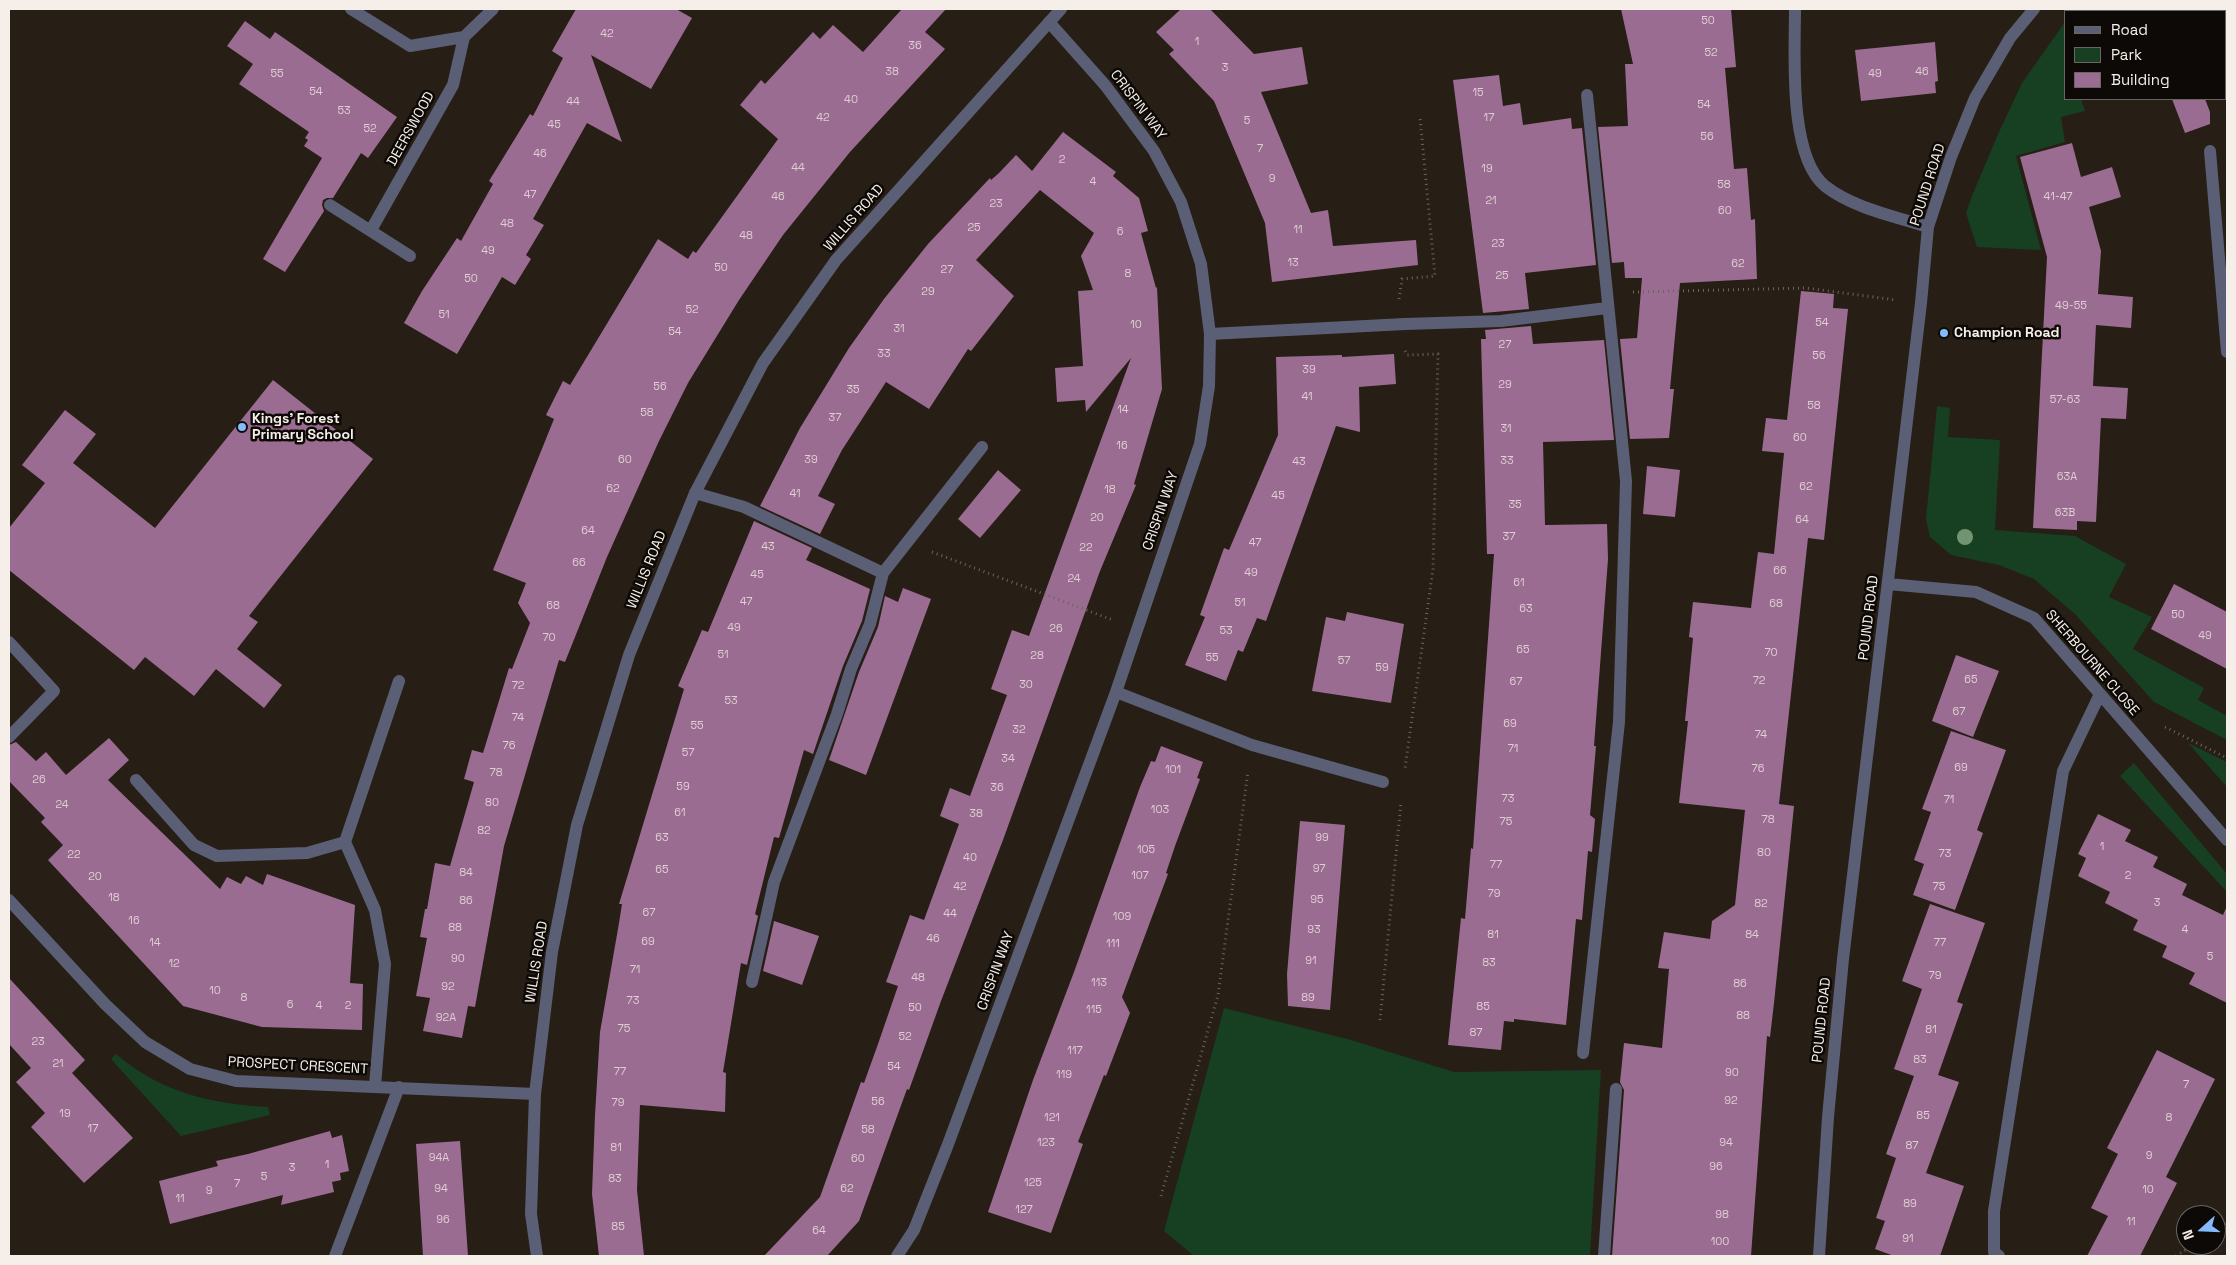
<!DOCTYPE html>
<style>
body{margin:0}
#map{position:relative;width:2236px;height:1265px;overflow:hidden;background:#271e15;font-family:"Space Grotesk",sans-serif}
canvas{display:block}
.frame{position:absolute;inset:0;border:10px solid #f6efe9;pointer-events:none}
.legend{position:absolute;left:2064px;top:10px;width:162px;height:90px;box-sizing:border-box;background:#0d0906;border:1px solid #6a6561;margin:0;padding:6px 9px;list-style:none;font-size:15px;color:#f6efe9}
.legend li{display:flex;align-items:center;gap:10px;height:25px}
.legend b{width:25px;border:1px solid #6a6561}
.north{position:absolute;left:2176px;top:1205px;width:50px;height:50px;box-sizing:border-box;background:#0d0906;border:1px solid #6a6561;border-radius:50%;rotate:250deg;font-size:14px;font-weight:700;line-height:20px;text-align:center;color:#f6efe9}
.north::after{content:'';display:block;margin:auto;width:18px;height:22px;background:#84bcfb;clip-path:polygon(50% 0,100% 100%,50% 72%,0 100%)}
</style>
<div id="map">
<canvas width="2236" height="1265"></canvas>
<div class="frame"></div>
<ul class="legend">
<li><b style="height:6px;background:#5b5f75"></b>Road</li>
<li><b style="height:14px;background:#164021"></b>Park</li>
<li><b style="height:14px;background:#9b6c91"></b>Building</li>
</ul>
<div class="north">N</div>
</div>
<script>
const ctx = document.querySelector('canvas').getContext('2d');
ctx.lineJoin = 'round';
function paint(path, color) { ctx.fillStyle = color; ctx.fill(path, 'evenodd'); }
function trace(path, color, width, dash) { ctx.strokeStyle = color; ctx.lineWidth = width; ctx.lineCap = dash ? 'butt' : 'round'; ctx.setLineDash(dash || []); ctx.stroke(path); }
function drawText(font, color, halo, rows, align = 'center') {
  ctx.font = font + ' "Space Grotesk",sans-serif'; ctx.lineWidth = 5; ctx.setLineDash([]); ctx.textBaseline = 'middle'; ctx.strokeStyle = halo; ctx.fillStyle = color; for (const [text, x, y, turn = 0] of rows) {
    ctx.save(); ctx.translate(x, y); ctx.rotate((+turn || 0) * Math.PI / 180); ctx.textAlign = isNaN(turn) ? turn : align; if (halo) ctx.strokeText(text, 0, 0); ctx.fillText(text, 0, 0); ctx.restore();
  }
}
const green = new Path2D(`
 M2065,22V99H2081L2085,111L2061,117L2065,142L2016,156L2041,250L1977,247L1966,213L1972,196L1998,134L2022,83Z
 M1937,406L1950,408L1948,437L2000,440L1995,530L2075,536L2126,564L2109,597L2152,617L2133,649L2204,688L2198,700L2227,716V740L2154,702L2075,614L2034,579L1999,565L1951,555L1930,537L1926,519Z
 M2188,743L2227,762V787Z
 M2134,763L2227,874V892L2120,776Z
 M1224,1008L1351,1040L1454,1072L1601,1070L1590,1256H1194L1164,1231Z
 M116,1054C160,1092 211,1104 268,1107L270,1115L181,1136L111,1059Z`);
const building = new Path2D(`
 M576,9H676L692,18L651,89L591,55L622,142L587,123L533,219L544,225L526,255L531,259L515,285L502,277L457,354L404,323L422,291L457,238L461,241L493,184L489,181L530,114L533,116L563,58L552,51Z
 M902,9H946L925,32L945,49L850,152L783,235L739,300L688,383L659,441L607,557L565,662L559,660L504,846L475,1007L468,1006L462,1038L423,1031L430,998L416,996L427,938L420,937L425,909H427L435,863L450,866L474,782L464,779L472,750L483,753L509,668L512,669L530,623L518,603L526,583L493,570L554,419L546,415L563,381L570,385L658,239L688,259L693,251L696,253L778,139L740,105L761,80L765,84L813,32L820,39L833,25L863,52Z
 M1181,9H1210L1254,54L1302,47L1308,84L1261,92L1311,213L1328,210L1333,246L1416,240L1418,265L1272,282L1265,223L1214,101L1169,54L1174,50L1156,32Z
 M1621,9H1731L1736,67L1725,68L1734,169L1747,168L1751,220L1755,219L1757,279L1680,283L1670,389H1674L1669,438L1630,439L1620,339L1637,338L1642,278H1625L1624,262L1612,263L1598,127L1628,126L1625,64H1633Z
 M245,21L270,39L275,32L397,117L368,158L361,153L333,198H327L323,200L322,205L324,211L285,272L263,259L322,158L304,146L308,140L305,138L309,132L239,84L253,64L227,46Z
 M1935,42L1938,81L1935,82L1936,93L1861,101L1855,50Z
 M1499,75L1503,106L1520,103L1523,125L1571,118L1572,129L1582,128L1596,265L1525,273L1529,309L1483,313L1453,80Z
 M2172,99H2205L2210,112V124L2185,133Z
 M1063,132L1116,172L1113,176L1139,198L1148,231L1141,233L1156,288L1157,287L1162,389L1134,484L1136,485L1100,571L1003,840L941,1001L909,1090L907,1089L859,1221L827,1256H764L820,1197L861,1082L864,1083L878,1044L898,986L886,982L910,915L924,920L959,824L940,816L950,788L970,796L1007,695L991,689L1012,630L1029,636L1131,358L1086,412L1085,400L1057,402L1055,368L1083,366L1078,291L1093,290L1081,256L1094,233L1040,190L976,260L1014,296L971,351L968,349L929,409L886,382L842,450L818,496L835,504L820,534L760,506L800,428L849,348L884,299L928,244L990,178L991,180L999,173L1016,155L1032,171Z
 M2072,143L2081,177L2112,167L2121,197L2089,207L2101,251L2098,294L2133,297L2131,328L2096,325L2093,386L2128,388L2126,419L2101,418L2096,522L2077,521V530L2033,528L2047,257L2020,157Z
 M1801,291L1834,294L1833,308L1848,309L1824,540L1808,538L1779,804L1794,806L1774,1003L1770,1037L1767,1036L1751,1256H1612L1624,1090L1620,1082L1624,1043L1662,1048L1669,969L1658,968L1664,932L1710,939L1712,921L1735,905L1745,810L1679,803L1688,721H1685L1693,638L1689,637L1693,602L1751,608L1758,552L1774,554L1784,453L1762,451L1766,418L1787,420Z
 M1531,326L1533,344L1604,340L1614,440L1543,442L1545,525L1607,524L1608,559L1594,746H1596L1590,815L1595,819L1592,852L1588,851L1582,920L1576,919L1566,1025L1514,1019V1022L1504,1021L1501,1050L1448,1045L1461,918L1465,919L1471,848L1473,849L1494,554H1487L1481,339H1486L1485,330Z
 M1394,354L1396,384L1359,387L1360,432L1336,426L1266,621L1257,618L1243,652L1238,650L1226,681L1185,665L1205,617L1200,615L1224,548L1229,550L1278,435L1276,357L1342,355V357Z
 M273,380L373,459L249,616L258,622L237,649L282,685L264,708L216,669L194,696L145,657L134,670L9,570V528L45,483L22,465L65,410L96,434L73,463L155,528Z
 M1647,466L1680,470L1675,517L1643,514Z
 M998,470L1021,490L980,538L958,519Z
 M754,521L812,548L806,560L870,589L862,621L843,666L813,754L804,750L779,838L774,837L755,914L758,916L747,965L741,963L723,1072L726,1073L725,1112L640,1105L637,1190L644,1256H599L592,1194L595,1115L600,1032L619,923L622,904H619L684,689L678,686L702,630L708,632Z
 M2174,584L2227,612V669L2151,629Z
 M903,588L931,599L866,775L829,760L859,672L878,627L885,596L898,602Z
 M1347,612L1404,624L1391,703L1312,691L1326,617L1345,621Z
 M1956,655L1999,671L1973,737L1932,721Z
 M1951,731L2006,750L1977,830L1983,833L1955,910L1913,895L1924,864L1914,860L1931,812L1922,809Z
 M109,738L129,760L108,780L220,889L227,877L241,884L246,876L263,885L267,874L355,905L350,983L363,984L362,1030L262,1027L183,1006L48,860L63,845L41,822L45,818L9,781V745L16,742L36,761L46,752L66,775Z
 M1161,746L1203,762L1197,778L1200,779L1175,846L1166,873L1168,874L1122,997L1130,1013L1106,1076L1104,1075L1078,1142L1083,1144L1051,1233L988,1212L1033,1080L1074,972L1140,787L1151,761L1155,762Z
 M2098,814L2131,830L2125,841L2158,857L2153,867L2187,884L2182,895L2223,915L2227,906V1003L2189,984L2195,973L2162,957L2167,946L2133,930L2138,920L2105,903L2110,892L2078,876L2086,858L2078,854Z
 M1300,821L1345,825L1330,1010L1288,1006L1287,974Z
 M1930,904L1985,923L1957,1002L1963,1004L1938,1075L1959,1082L1926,1173L1964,1186L1940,1256H1894L1875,1249L1885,1221L1876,1218L1896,1158L1886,1154L1914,1076L1894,1069L1922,989L1902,981Z
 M774,921L819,936L802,985L763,971Z
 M9,978L85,1060L72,1073L133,1138L84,1183L31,1127L45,1113L16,1082L31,1068L9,1044Z
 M2157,1050L2215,1079L2166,1177L2177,1183L2140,1256H2087L2108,1216L2091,1208L2118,1154L2107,1148Z
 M330,1131L332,1138L342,1135L349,1171L340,1173L341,1180L332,1182L334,1192L281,1205L283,1195L170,1224L159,1181L218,1166L216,1161L248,1154Z
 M460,1141L468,1256H423L416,1144Z`);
const path = new Path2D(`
 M1633,292L1806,288L1896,300
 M1399,299L1402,279L1435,276L1420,118
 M1405,351L1407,355L1438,354L1433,569L1405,768
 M932,552L1113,620
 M2165,727L2227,758
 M1380,1020L1401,802
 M1161,1196L1218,995L1248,771
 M2216,1229L2227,1222
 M2176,1256L2193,1245`);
const service = new Path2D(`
 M1405,324L1501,321L1607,308
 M695,493L744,507L883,573L982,447
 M9,642L54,691L9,737
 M136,780L194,845L217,856L307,853L345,842L399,681
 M345,842L375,910L385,964L375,1086
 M752,982L774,882L837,714L851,669L870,624L883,573
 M1583,1053L1619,722L1626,481L1587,95
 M335,1256L399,1087
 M1604,1256L1616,1089`);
const minor = new Path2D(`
 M351,9L410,46L464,37L493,9
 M1795,9C1795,53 1788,156 1825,186C1853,208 1894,216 1928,227
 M2210,151L2227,352
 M330,205L410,256
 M371,230L453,85L464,37
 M1210,334L1405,324
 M1888,584L1976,592L2034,618L2227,840
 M1116,692L1252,745L1383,782
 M9,900L105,1004L145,1042L190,1069L236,1081L535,1094
 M537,1256L531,1214L535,1094L552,952L577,825L629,655L695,493L763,363L836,260L1061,9
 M897,1256L914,1230L947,1147L1116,692L1200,444L1209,386L1210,334L1201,264L1181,202L1154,151L1105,85L1049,22
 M1819,1256L1828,1117L1843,959L1921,303L1928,227L1951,157L1975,98L2010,38L2034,9
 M1999,1256L1994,1252V1211L2063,771L2100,694`);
const trees = [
 [1965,537]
];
const markers = [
 [1944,333,5,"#84bcfb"],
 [242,427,5,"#84bcfb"]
];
const numberNames = [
 ["50",1708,21],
 ["42",607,34],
 ["1",1197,42],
 ["36",915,46],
 ["52",1711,53],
 ["3",1225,68],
 ["38",892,72],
 ["46",1922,72],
 ["55",277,74],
 ["49",1875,74],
 ["54",316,92],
 ["15",1478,93],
 ["40",851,100],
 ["44",573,102],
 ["54",1704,105],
 ["53",344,111],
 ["42",823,118],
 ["17",1489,118],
 ["5",1247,121],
 ["45",554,125],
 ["52",370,129],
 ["56",1707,137],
 ["7",1260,149],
 ["46",540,154],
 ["2",1062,160],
 ["44",798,168],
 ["19",1487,169],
 ["9",1272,179],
 ["4",1093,182],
 ["58",1724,185],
 ["47",530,195],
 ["46",778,197],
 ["41-47",2058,197],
 ["21",1491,201],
 ["23",996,204],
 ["60",1725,211],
 ["48",507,224],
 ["25",974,228],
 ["11",1298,230],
 ["6",1120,232],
 ["48",746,236],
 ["23",1498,244],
 ["49",488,251],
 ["13",1293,263],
 ["62",1738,264],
 ["50",721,268],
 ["27",947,270],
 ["8",1128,274],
 ["25",1502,276],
 ["50",471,279],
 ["29",928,292],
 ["49-55",2071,306],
 ["52",692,310],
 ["51",444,315],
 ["54",1822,323],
 ["10",1136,325],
 ["31",899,329],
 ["54",675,332],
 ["27",1505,345],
 ["33",884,354],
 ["56",1819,356],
 ["39",1309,370],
 ["29",1505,385],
 ["56",660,387],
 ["35",853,390],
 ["41",1307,397],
 ["57-63",2065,400],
 ["58",1814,406],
 ["14",1123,410],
 ["58",647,413],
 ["37",835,418],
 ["31",1506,429],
 ["60",1800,438],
 ["16",1122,446],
 ["60",625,460],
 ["39",811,460],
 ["33",1507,461],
 ["43",1299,462],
 ["63A",2067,477],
 ["62",1806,487],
 ["62",613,489],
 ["18",1110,490],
 ["41",795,494],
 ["45",1278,496],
 ["35",1515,505],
 ["63B",2065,513],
 ["20",1097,518],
 ["64",1802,520],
 ["64",588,531],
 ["37",1509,537],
 ["47",1255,543],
 ["43",768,547],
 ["22",1086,548],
 ["66",579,563],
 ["66",1780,571],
 ["49",1251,573],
 ["45",757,575],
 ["24",1074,579],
 ["61",1519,583],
 ["47",746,602],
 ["51",1240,603],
 ["68",1776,604],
 ["68",553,606],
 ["63",1526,609],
 ["50",2178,615],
 ["49",734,628],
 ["26",1056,629],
 ["53",1226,631],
 ["49",2205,636],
 ["70",549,638],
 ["65",1523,650],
 ["70",1771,653],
 ["51",723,655],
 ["28",1037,656],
 ["55",1212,658],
 ["57",1344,661],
 ["59",1382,668],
 ["65",1971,680],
 ["72",1759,681],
 ["67",1516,682],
 ["30",1026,685],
 ["72",518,686],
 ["53",731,701],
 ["67",1959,712],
 ["74",518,718],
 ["69",1510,724],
 ["55",697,726],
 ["32",1019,730],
 ["74",1761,735],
 ["76",509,746],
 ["71",1513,749],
 ["57",688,753],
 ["34",1008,759],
 ["69",1961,768],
 ["76",1758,769],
 ["101",1173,770],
 ["78",496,773],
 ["26",39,780],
 ["59",683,787],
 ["36",997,788],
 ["73",1508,799],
 ["71",1949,800],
 ["80",492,803],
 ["24",62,805],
 ["103",1160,810],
 ["61",680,813],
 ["38",976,814],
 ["78",1768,820],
 ["75",1506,822],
 ["82",484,831],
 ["63",662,838],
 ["99",1322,838],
 ["1",2102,847],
 ["105",1146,850],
 ["80",1764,853],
 ["73",1945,854],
 ["22",74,855],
 ["40",970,858],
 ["77",1496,865],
 ["97",1319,869],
 ["65",662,870],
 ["84",466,873],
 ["107",1140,876],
 ["2",2128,876],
 ["20",95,877],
 ["42",960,887],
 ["75",1939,887],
 ["79",1494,894],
 ["18",114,898],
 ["95",1317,900],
 ["86",466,901],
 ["3",2157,903],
 ["82",1761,904],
 ["67",649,913],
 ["44",950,914],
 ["109",1122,917],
 ["16",134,921],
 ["88",455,928],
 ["93",1314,930],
 ["4",2185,930],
 ["81",1493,935],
 ["84",1752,935],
 ["46",933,939],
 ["69",648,942],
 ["14",155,943],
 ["77",1940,943],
 ["111",1113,944],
 ["5",2210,957],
 ["90",458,959],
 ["91",1311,961],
 ["83",1489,963],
 ["12",174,964],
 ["71",635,970],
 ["79",1935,976],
 ["48",918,978],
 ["113",1099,983],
 ["86",1740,984],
 ["92",448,987],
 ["10",215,991],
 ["8",244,998],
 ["89",1308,998],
 ["73",633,1001],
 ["6",290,1005],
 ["4",319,1006],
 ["2",348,1006],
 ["85",1483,1007],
 ["50",915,1008],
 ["115",1094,1010],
 ["88",1743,1016],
 ["92A",446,1018],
 ["75",624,1029],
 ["81",1931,1030],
 ["87",1476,1033],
 ["52",905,1037],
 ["23",38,1042],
 ["117",1075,1051],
 ["83",1920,1060],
 ["21",58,1064],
 ["54",894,1067],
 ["77",620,1072],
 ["90",1732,1073],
 ["119",1064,1075],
 ["7",2186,1085],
 ["92",1731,1101],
 ["56",878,1102],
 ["79",618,1103],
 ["19",65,1114],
 ["85",1923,1116],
 ["121",1052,1118],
 ["8",2169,1118],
 ["17",93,1129],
 ["58",868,1130],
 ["123",1046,1143],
 ["94",1726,1143],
 ["87",1912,1146],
 ["81",616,1148],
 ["9",2149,1156],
 ["94A",439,1158],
 ["60",858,1159],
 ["1",327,1165],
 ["96",1716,1167],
 ["3",292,1168],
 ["5",264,1177],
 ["83",615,1179],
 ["125",1033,1183],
 ["7",237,1184],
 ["94",441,1189],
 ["62",847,1189],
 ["10",2148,1190],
 ["9",209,1191],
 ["11",180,1199],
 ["89",1910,1204],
 ["127",1024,1210],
 ["98",1722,1215],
 ["96",443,1220],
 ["11",2131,1222],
 ["85",618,1227],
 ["64",819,1231],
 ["91",1908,1239],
 ["100",1720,1242]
];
const streetNames = [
 ["CRISPIN WAY",1138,105,53],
 ["DEERSWOOD",411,129,-61],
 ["POUND ROAD",1928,185,-72],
 ["WILLIS ROAD",854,218,-49],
 ["CRISPIN WAY",1161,511,-71],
 ["WILLIS ROAD",647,570,-68],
 ["POUND ROAD",1869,618,-83],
 ["SHERBOURNE CLOSE",2092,663,49],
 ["WILLIS ROAD",537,962,-81],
 ["CRISPIN WAY",996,971,-70],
 ["POUND ROAD",1822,1020,-84],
 ["PROSPECT CRESCENT",298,1066,3]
];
const poiNames = [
 ["Champion Road",1954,333],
 ["Kings' Forest",252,419],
 ["Primary School",252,435]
];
paint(green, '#164021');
paint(building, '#9b6c91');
trace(path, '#6d655d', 3, [1, 4]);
trace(service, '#5b5f75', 12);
trace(minor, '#5b5f75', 12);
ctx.fillStyle = '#719570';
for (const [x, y] of trees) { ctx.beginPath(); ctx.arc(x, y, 8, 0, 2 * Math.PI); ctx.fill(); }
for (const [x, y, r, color] of markers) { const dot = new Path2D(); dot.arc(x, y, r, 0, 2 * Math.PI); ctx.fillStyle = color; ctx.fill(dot); trace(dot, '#0d0906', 2); }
drawText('11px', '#dfced3', null, numberNames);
drawText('14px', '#f6efe9', '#0d0906', streetNames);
drawText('bold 14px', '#f6efe9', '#0d0906', poiNames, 'left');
</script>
